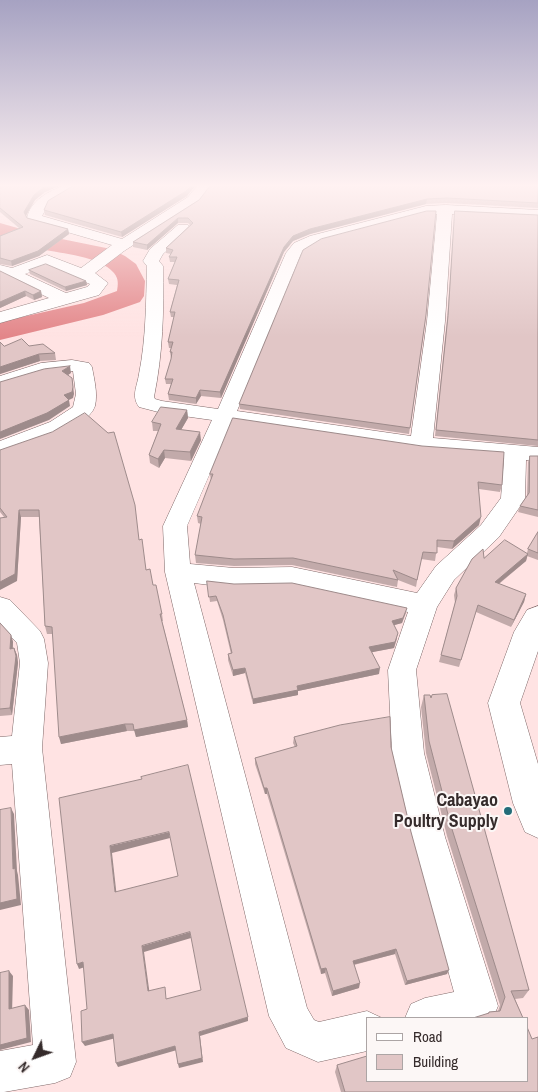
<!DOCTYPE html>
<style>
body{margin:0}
#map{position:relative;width:538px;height:1092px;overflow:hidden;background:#ffe3e3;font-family:"Archivo Narrow",sans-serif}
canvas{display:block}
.legend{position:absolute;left:366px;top:1017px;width:162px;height:65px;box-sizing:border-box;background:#fcf7f6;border:1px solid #aca5a5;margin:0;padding:6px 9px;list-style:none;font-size:15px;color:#352b2b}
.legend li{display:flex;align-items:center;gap:10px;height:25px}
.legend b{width:25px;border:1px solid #aca5a5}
.north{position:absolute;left:10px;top:1032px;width:50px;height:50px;-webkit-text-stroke:4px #fcf7f6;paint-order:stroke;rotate:228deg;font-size:14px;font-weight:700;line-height:20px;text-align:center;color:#352b2b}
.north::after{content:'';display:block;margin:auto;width:18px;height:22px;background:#352b2b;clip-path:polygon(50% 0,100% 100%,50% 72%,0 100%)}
</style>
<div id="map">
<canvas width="538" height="1092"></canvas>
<ul class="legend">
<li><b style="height:6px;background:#fff"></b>Road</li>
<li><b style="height:14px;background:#e1c6c6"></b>Building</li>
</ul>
<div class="north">N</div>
</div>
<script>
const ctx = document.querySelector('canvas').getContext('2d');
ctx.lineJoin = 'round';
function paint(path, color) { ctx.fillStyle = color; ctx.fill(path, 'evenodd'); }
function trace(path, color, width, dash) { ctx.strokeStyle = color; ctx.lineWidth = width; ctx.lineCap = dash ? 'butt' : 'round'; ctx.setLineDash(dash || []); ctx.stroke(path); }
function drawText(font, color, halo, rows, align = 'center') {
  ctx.font = font + ' "Archivo Narrow",sans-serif'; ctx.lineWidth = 4; ctx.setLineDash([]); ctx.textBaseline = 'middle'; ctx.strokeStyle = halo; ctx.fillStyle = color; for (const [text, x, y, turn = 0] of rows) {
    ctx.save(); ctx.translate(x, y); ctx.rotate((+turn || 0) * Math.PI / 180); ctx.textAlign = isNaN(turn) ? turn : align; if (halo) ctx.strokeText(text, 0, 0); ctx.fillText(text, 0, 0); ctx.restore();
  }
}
const river = new Path2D(`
 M0,223L42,235L111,249L125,256L136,264L145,281L144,296L140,302L103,315L0,340V322L84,303L117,291C118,285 119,279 114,273C100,256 62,254 41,249C27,246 14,242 0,237Z`);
const minor = new Path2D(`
 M64,185H80L48,205L42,216L122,239L188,197L198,185H212L198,203L124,251L95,273L108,283L99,295L0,323V312L49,298L0,274V265L12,268L47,255L81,268L112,245L29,221L27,218C31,200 48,192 64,185ZM47,266L90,284L87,287L66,293L25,274Z
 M446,205L538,210V218L452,214L445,321L433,438L538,447V461L526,460L525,499L521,505L499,537L454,580L437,607L416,670L424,753L445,837L498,1006L493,1018H405L411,1004L425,998L454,992L411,837L392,753L388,670L408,612L292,587L234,588L194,583L307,1008L314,1020L319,1022L367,1011L382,1018H367V1051L318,1062L286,1048L269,1016L165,572L163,526L212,420L162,413L139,407C131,396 137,387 139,374C146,339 146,303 147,266L143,261L150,249L178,225H188L191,228L188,231L163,254L159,261L163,266C164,310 163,353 154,397L155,399L162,401L218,409L286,253L294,243L310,236L426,206ZM426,214H437L427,321L411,436L237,411L301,254L306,249L320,242ZM232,423L421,451L504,458L501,498L481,525L436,566L417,593L292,567L234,568L190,564L187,526Z
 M72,360L89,363L92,367C94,379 98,393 95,406C87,430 23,450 0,456V441L50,422L73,407L76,394L73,371L45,374L0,388V376L41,363Z
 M0,597L10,600L40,631L44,639L48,663L42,748L76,1062L70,1077L55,1083L4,1092H0V1051L33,1045L12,764L0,765V737L12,736L20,663L17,643L0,625Z`);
const tertiary = new Path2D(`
 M538,606V651L520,703L538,764V838L525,832L513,803L488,703L514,632L527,610Z`);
const wall = new Path2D(`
 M0,185H61L45,192L35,200L26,216L27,218L68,229L69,234L39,256L12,266L0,264V236L19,228L0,212Z
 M538,185V208L446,203L426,204L310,234L293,241L284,252L221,398L201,396L196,404L169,400L168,394L171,384H166L165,379L172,358H171L170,352L171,348H169L168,342L174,317H171L170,312L177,285L169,284L168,279L175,262H170L169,257L171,254L166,253V248L190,225L188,223H178L147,250L133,247V242L199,200Z
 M187,196L122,237L45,215L44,210Z
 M455,211L538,215V446L435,436L447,321Z
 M29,270L86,281L87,285L66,291L30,274Z
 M0,271L41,291L42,297L34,300L26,296L0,308Z
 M426,315L409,434L240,409L239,404Z
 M0,342L4,346H29L55,353L56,360L40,361L0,374Z
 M187,410L188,418L181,430L201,440L191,461L165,458L159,468L150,463L149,455L158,431H153L152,422Z
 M233,418L502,485L500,492L479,489V525L452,549L437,547L435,561L421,559L416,587L398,580L397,587L292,565L234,566L196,563L195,555L201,524L198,523L197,516L211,481L210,474Z
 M0,450L139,540L146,570L153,585L162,614L163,621H162L187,720L188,727L136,737L135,731H127L61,744L53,634H47L45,626L39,517H21L17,581L4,517L0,512Z
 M530,456H538V517L518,512L520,506L527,496L528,462Z
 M538,532V560L527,556L526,561L499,584L526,594L524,602L511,627L476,612L459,667L439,662L455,603L454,595L456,588L484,558L527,553L528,549Z
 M207,581L406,613L402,623L394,625L397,639L394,648L372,652L379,674L298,691V695L253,704L245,673L233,676L228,660V654H231L223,620L217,601L210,602Z
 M0,623L11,635L13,642V648H14L17,655L18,663L12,715L0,716Z
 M424,695L529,990L523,998L515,999L523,1018L487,1014L489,1012L498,1011L500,1005L447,836L426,753L421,707Z
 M294,737L391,747L411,832L447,974L405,985L395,954L354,965L359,988L332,996L325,973L321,974L267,794H265L255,764V758L295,747L293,743Z
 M532,1039L538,1092H341L335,1072L337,1065Z`);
const shadedWall = new Path2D(`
 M50,185H61L45,192L35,200L25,217L24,212L34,195L44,187Z
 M192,185H196L187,196L122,237L121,232Z
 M427,199L426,204L310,234L293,241L284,252L221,398L220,392L284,247L293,236L310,229Z
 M178,218V223L147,250V245Z
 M68,229L69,234L39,256L12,266L11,261Z
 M86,281L87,285L66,291L65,287Z
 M25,291L26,296L0,308V302Z
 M41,291L42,297L34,300L33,295Z
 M39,354L40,361L0,374V367Z
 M70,366L71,373L64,378L62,371Z
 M72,378L74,394L73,398L69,400L70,406L49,420L0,439V432L64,395Z
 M200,390L201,396L196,404V398Z
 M187,410L188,418L177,437L176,429Z
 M200,432L201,440L191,461L190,452Z
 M164,450L165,458L159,468L158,459Z
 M19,510L21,517L17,581L0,590V582Z
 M481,517L479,525L452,549L454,541Z
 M528,554L526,561L492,589L495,582Z
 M526,594L524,602L511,627L514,620Z
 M407,608L402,623L391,626L392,621Z
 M398,633L394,648L368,653L369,647Z
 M11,635L13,642L12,656L10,649Z
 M14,648L17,655L18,663L12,715L10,708Z
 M245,668V673L233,676V670Z
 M380,668L379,674L298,691V695L253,704V699L297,686Z
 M187,720L188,727L136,737L134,730Z
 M125,724L127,731L61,744L59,737Z
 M264,788H267V794H265Z
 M11,808L14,814L17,871L18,875L21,905L0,910V903L13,869Z
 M169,832L170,838L112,853L117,898L115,892L110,846Z
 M190,932L191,938L144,952L150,996L148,991L142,946Z
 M396,949L395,954L352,965L353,961Z
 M83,962L85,967L79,969L77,964Z
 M326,968L325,973L321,974V969Z
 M449,970L447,974L405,985L407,981Z
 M9,971L13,976L12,1014L9,1009Z
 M360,983L359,988L332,996L333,991Z
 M25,1005L29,1010L31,1042L0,1050V1045Z
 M248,1017V1021L200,1036L203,1062L179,1068L178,1064L199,1032Z
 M113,1034L116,1038L85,1046L82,1042Z
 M175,1046L177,1050L118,1067L116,1063Z`);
const building = new Path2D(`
 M0,185H50L44,187L34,195L24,212L27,218L68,229L38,251L11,261L0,258V236L23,227L0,208Z
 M75,185H192L186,191L121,232L44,210L48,201Z
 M211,185H538V203L447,198L427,199L310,229L293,236L284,247L220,392L200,390L196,398L168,394L173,379H165L171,359L172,352H170L173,342H168L175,312H170L179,280L168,279L177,257H169L173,250L166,248L193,223L188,218H178L147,245L133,242L199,200Z
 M427,211H436L426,315L410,428L239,404L303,250L321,239Z
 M455,211L538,215V440L436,430L448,316Z
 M46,264L86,281L65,287L29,270Z
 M0,271L41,291L33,295L25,291L0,302Z
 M22,339L29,346L43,344L55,353L39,354L0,367V342L4,346Z
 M70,366L62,371L72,378L73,387L72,392L64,395L69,400L47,413L0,432V382L44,369Z
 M161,407L187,410L176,429L200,432L190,452L164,450L158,459L149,455L161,424L152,422Z
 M85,413L108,433L114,432L135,505L139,540L142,539L146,570L150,569L153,585H156L162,614H160L187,720L134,730L133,724H125L59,737L52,627L45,626L39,510H19L15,574L0,582V518L7,517L0,508V450L52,432Z
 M233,418L422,446L504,452L502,485L478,482L481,517L454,541L437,540V553L423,552L417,580L393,570L398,580L293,558L234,559L195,555L202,517L197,516L213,474H210Z
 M530,456H538V510L520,506L529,493Z
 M538,532V553L528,549Z
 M505,540L528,554L495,582L526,594L514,620L478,605L461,660L441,655L457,596L456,588L472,559L483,549L484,558Z
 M207,581L234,584L292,583L407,608L403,618L392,621L398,633L395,642L369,647L380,668L297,686L298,690L253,699L245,668L233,670L228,654L232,653L223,615L216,596L209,597Z
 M0,623L11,635L10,649L14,648L16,656L10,708L0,709Z
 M447,694L529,990L511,991L523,1018H473L489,1013V1012L500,1011L505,997L451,826L429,741L424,695H430L431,698L432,695Z
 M390,717L391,747L411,832L449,970L407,981L396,949L353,961L360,983L333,991L326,968L321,969L267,788H264L255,758L297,746L294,737L340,725Z
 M188,765L248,1017L199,1032L202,1058L178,1064L175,1046L116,1063L113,1034L82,1042L81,1011L87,1009L83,962L77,964L59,798L142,779L141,777ZM169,832L178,876L115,892L110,846ZM190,932L201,990L166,999L165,987L148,991L142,946Z
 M11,808L13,869L15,868L17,899L0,903V810Z
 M9,971V1009L25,1005L27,1038L0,1045V973Z
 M527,1027L532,1039L538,1037V1092H345L337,1065L367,1056V1081H527Z`);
const markers = [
 [508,811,5,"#246c79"]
];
const nearPoinames = [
 ["Cabayao",498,801],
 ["Poultry Supply",498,822]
];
paint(river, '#e38689');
trace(minor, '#7f6868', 1);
trace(tertiary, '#7f6868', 1);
paint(minor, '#fff');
paint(tertiary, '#fff');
paint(wall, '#c2aaaa');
paint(shadedWall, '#9e8b8b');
paint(building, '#e1c6c6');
trace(building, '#9e8b8b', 1);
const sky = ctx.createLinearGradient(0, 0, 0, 337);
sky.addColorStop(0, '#a6a2c2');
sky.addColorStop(0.55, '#fff2f2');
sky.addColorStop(1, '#fff2f200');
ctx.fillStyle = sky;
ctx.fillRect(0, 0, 538, 337);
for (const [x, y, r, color] of markers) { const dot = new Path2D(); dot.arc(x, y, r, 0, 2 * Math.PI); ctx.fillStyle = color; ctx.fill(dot); trace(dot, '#fcf7f6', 2); }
drawText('bold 18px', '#352b2b', '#fcf7f6', nearPoinames, 'right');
</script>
